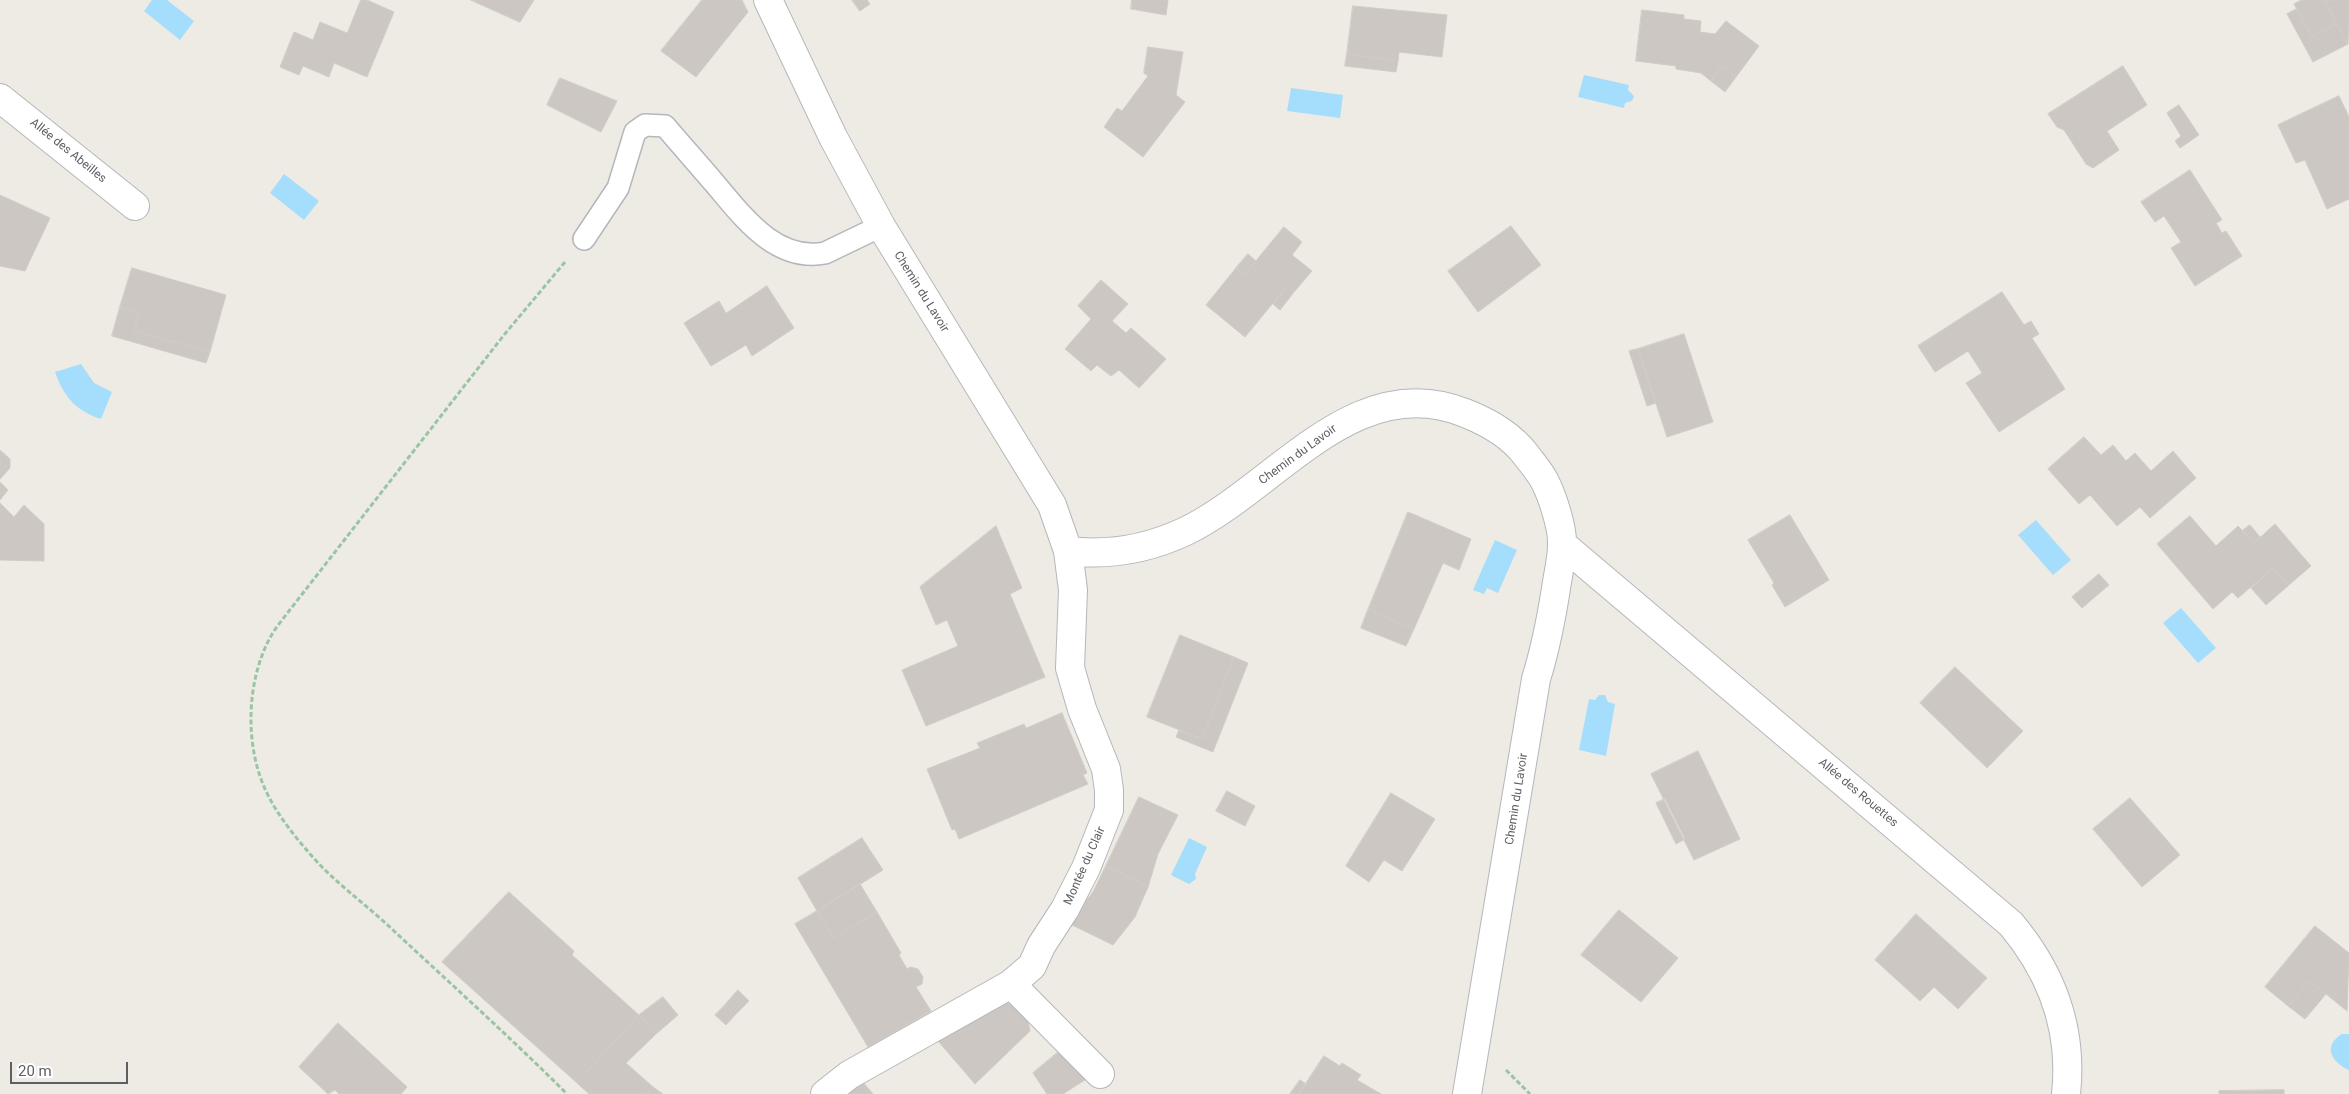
<!DOCTYPE html>
<meta charset="utf-8">
<style>
body{margin:0}
#map{position:relative;width:2349px;height:1094px;overflow:hidden;background:#eeebe4;font-family:Roboto,sans-serif}
canvas{display:block}
.scale{position:absolute;left:10px;top:1062px;width:118px;height:22px;box-sizing:border-box;border:2px solid #5c6064;border-top:0;padding-left:6px;font-size:15px;line-height:18px;white-space:nowrap;color:#5c6064;-webkit-text-stroke:4px #fff;paint-order:stroke}
</style>
<div id="map">
<canvas width="2349" height="1094"></canvas>
<div class="scale">20 m</div>
</div>
<script>
const ctx = document.querySelector('canvas').getContext('2d');
ctx.lineJoin = 'round';
function paint(path, color) { ctx.fillStyle = color; ctx.fill(path, 'evenodd'); }
function trace(path, color, width, dash) { ctx.strokeStyle = color; ctx.lineWidth = width; ctx.lineCap = dash ? 'butt' : 'round'; ctx.setLineDash(dash || []); ctx.stroke(path); }
function drawText(font, color, halo, rows, align = 'center') {
  ctx.font = font + ' Roboto,sans-serif'; ctx.lineWidth = 4.5; ctx.setLineDash([]); ctx.textBaseline = 'middle'; ctx.strokeStyle = halo; ctx.fillStyle = color; for (const [text, x, y, turn = 0] of rows) {
    ctx.save(); ctx.translate(x, y); ctx.rotate((+turn || 0) * Math.PI / 180); ctx.textAlign = isNaN(turn) ? turn : align; if (halo) ctx.strokeText(text, 0, 0); ctx.fillText(text, 0, 0); ctx.restore();
  }
}
const water = new Path2D(`
 M152,0H167L194,21L180,40L144,11Z
 M1584,75L1629,85L1628,90L1634,96L1632,101L1625,103L1624,108L1578,97Z
 M1291,88L1343,95L1340,118L1287,111Z
 M284,174L319,201L304,220L270,193Z
 M81,364L94,383L112,392L101,419C76,411 64,397 55,372Z
 M2036,520L2071,560L2053,575L2018,535Z
 M1495,540L1517,550L1498,593L1487,588L1484,594L1473,590Z
 M2181,608L2216,648L2198,663L2163,623Z
 M1599,695H1605L1608,702L1615,704L1606,756L1579,750L1589,699L1595,700Z
 M1189,838L1207,847L1195,874L1196,879L1189,884L1171,875Z
 M2342,1034H2349V1070C2332,1063 2322,1046 2342,1034Z`);
const building = new Path2D(`
 M361,0H367L394,12L367,77L334,63L329,77L303,66L299,75L280,67L294,32L313,40L320,22L347,33Z
 M471,0H534L520,22Z
 M702,0H742L748,12L696,77L661,51Z
 M852,0H867L870,4L860,11Z
 M1132,0H1168L1166,15L1131,9Z
 M2302,0H2325L2337,24L2312,37L2294,4Z
 M2325,0H2349L2348,44L2337,24Z
 M1353,6L1447,15L1442,57L1399,52L1398,61L1347,54Z
 M2297,9L2312,37L2337,24L2348,44L2313,62L2287,14Z
 M1642,10L1684,15V19L1701,21L1700,32L1715,34L1726,21L1759,46L1736,77L1723,65L1711,81L1701,73L1676,69V66L1636,61Z
 M1148,47L1183,52L1176,95L1185,102L1143,157L1104,127L1117,108L1122,111L1148,76L1144,73Z
 M1347,54L1398,61L1396,72L1345,66Z
 M1723,65L1736,77L1725,92L1711,81Z
 M2123,66L2147,105L2107,131L2119,150L2093,168L2086,164L2064,130L2057,127L2048,114Z
 M560,78L617,101L601,132L547,105Z
 M2339,96L2349,117V199L2327,209L2305,160L2296,163L2278,125Z
 M2179,105L2199,135L2180,148L2175,141L2181,136L2167,113Z
 M2190,170L2222,220L2216,223L2222,233L2226,231L2242,256L2195,286L2171,248L2181,242L2164,216L2155,222L2141,202Z
 M0,195L50,218L25,271L0,266Z
 M1511,226L1541,265L1478,312L1448,271Z
 M1284,227L1302,242L1292,255L1312,271L1294,292L1287,286L1245,337L1206,305L1236,268L1244,275Z
 M1248,254L1256,261L1244,275L1236,268Z
 M132,268L226,295L210,352L134,331L139,313L120,307Z
 M1101,280L1128,304L1112,321L1126,333L1131,328L1166,359L1139,388L1119,370L1111,376L1097,365L1091,371L1065,349L1091,319L1078,306Z
 M767,286L794,328L752,356L746,345L711,366L684,323L719,301L726,313Z
 M1287,286L1294,292L1280,310L1273,304Z
 M2002,292L2024,325L2031,321L2039,334L2032,338L2065,389L1999,432L1966,383L1982,373L1968,351L1935,372L1918,346Z
 M120,307L139,313L134,331L210,352L206,363L112,336Z
 M1684,334L1713,422L1667,437L1638,349Z
 M1638,349L1656,403L1647,406L1629,351Z
 M2084,437L2101,455L2113,445L2126,461L2135,453L2151,471L2173,451L2196,478L2150,518L2140,507L2117,526L2090,495L2079,504L2048,469Z
 M0,450L10,459V468L0,479Z
 M0,482L8,490L0,500Z
 M0,503L14,517L24,505L44,524V561L0,560Z
 M1408,512L1471,539L1459,570L1443,563L1414,629L1368,610Z
 M1790,515L1829,580L1785,607L1772,585L1774,583L1748,540Z
 M2190,516L2216,546L2238,526L2254,543L2275,524L2311,566L2289,585L2273,568L2238,598L2232,592L2213,609L2157,544Z
 M2250,525L2260,537L2254,543L2242,531Z
 M996,526L1022,588L1010,594L1045,677L926,726L902,670L958,646L947,620L936,625L920,587Z
 M2273,568L2289,585L2266,605L2251,588Z
 M2099,574L2109,585L2082,608L2072,597Z
 M1368,610L1414,629L1406,646L1361,628Z
 M1180,635L1234,657L1202,739L1147,717Z
 M1234,657L1248,663L1213,752L1176,737L1179,730L1202,739Z
 M1955,667L2023,731L1987,768L1920,703Z
 M1062,713L1087,773L1083,775L1088,784L959,839L955,829L952,830L927,769L980,748L977,743L1024,724L1026,728Z
 M1698,751L1740,839L1694,860L1651,774Z
 M1227,791L1255,806L1245,826L1216,811Z
 M1391,793L1435,819L1402,871L1384,860L1369,882L1346,866Z
 M1139,797L1178,815L1158,854L1148,887L1106,866Z
 M2130,798L2180,855L2142,887L2093,829Z
 M1665,799L1685,839L1676,844L1656,803Z
 M862,838L883,870L817,911L798,878Z
 M1106,866L1148,887L1135,917L1113,945L1068,923L1093,892Z
 M860,884L877,912L833,938L817,911Z
 M509,892L574,951L572,955L639,1015L577,1083L442,962Z
 M1619,910L1678,958L1641,1002L1581,955Z
 M817,911L833,938L877,912L901,953L899,955L907,969L910,967L918,969L923,977L922,984L916,987L931,1011L868,1047L795,924Z
 M1916,914L1987,978L1958,1009L1934,987L1920,1001L1875,960Z
 M2315,926L2349,953L2347,1011L2310,981L2288,1006L2265,987Z
 M2310,981L2326,994L2305,1019L2288,1006Z
 M738,990L749,1001L735,1015L725,1005Z
 M663,997L678,1015L656,1034L639,1015Z
 M1003,1002L1013,1004L1027,1017L1030,1031L975,1084L938,1041Z
 M725,1005L735,1015L726,1025L715,1015Z
 M639,1015L656,1034L626,1063L653,1087L646,1094H589L577,1083Z
 M338,1023L407,1087L401,1094H339L335,1090L328,1094L299,1067Z
 M1062,1049L1091,1076L1063,1094H1047L1033,1073Z
 M1324,1056L1340,1066L1342,1063L1361,1075L1357,1080L1381,1094H1299Z
 M861,1080L873,1094H843Z
 M1300,1080L1306,1084L1299,1094H1290Z
 M653,1087L663,1094H646Z
 M2284,1090V1094H2219V1091Z`);
const path = new Path2D(`
 M565,262L504,335L289,611C283,619 276,627 271,636C248,677 245,735 261,779C271,807 291,832 310,854C335,883 367,905 394,931C452,985 511,1038 567,1094
 M1506,1070L1530,1094`);
const lane = new Path2D(`
 M584,239L618,188L635,132L645,125L665,126C682,146 699,165 716,185C744,218 776,262 825,253L881,226`);
const street = new Path2D(`
 M768,0L833,137L881,226L1052,505L1068,551L1073,590L1070,668L1082,709L1106,769L1109,790V810L1086,868L1065,909L1041,946L1032,966L1011,984L849,1075L825,1094
 M0,98L135,206
 M1562,544L2011,924C2052,973 2073,1030 2066,1094
 M1068,551C1110,556 1148,549 1186,531C1275,488 1355,368 1465,413C1488,422 1511,435 1526,455C1532,463 1539,471 1544,480C1552,495 1563,528 1562,545C1562,557 1559,570 1557,582C1552,615 1546,647 1536,679L1467,1094
 M1011,984L1100,1074`);
const streetNames = [
 ["Allée des Abeilles",68,151,39],
 ["Chemin du Lavoir",921,292,58],
 ["Chemin du Lavoir",1298,455,-36],
 ["Allée des Rouettes",1858,793,40],
 ["Chemin du Lavoir",1517,799,-81],
 ["Montée du Clair",1085,866,-66]
];
paint(water, '#a5ddfc');
paint(building, '#ccc7c3');
trace(building, '#d2ccc2', 1);
trace(lane, '#b4b7ba', 24);
trace(street, '#b4b7ba', 30);
trace(path, '#9ac5a4', 3, [5, 2.5]);
trace(lane, '#fff', 21);
trace(street, '#fff', 28);
drawText('12px', '#5c6064', '#fff', streetNames);
</script>
